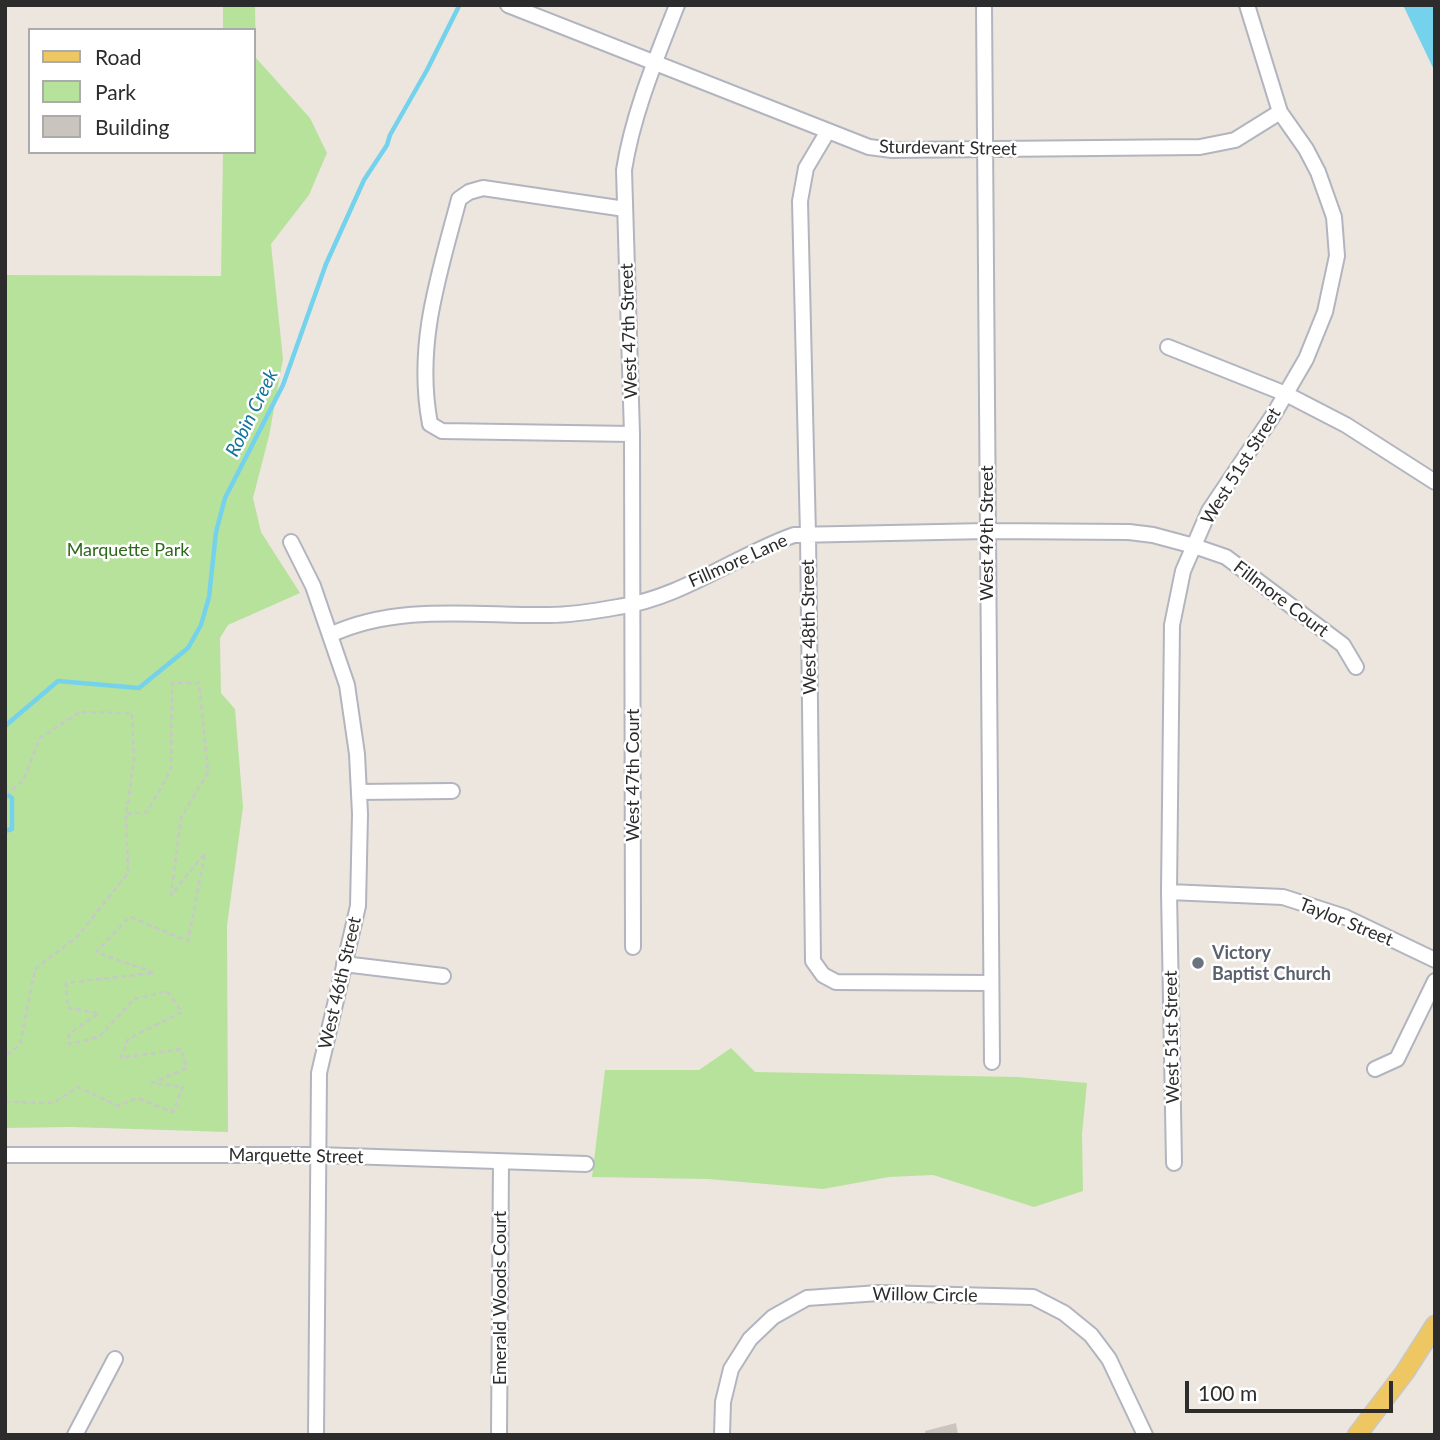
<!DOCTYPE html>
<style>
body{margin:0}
#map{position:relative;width:1440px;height:1440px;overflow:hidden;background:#ede6de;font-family:Lato,sans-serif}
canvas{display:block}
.frame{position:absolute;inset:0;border:7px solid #2c2c2c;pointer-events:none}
.legend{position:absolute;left:28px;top:28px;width:228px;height:126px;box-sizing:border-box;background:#fff;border:2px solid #ababab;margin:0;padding:9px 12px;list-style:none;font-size:21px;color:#2c2c2c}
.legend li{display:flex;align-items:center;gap:14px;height:35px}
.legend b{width:35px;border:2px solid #ababab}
.scale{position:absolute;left:1185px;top:1381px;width:208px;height:32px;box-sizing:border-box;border:4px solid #2c2c2c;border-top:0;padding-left:9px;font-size:21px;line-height:24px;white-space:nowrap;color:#2c2c2c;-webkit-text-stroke:5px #fff;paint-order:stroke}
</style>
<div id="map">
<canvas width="1440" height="1440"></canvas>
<div class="frame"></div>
<ul class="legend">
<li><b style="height:9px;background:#eec762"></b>Road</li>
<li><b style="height:19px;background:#b7e29c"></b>Park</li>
<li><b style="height:19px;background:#c9c4bd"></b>Building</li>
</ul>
<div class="scale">100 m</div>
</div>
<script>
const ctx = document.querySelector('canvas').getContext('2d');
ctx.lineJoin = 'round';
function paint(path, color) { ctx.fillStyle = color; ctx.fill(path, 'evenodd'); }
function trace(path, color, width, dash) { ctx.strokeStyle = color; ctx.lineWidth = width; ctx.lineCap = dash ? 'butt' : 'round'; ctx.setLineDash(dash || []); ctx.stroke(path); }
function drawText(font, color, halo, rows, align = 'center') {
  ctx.font = font + ' Lato,sans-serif'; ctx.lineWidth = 5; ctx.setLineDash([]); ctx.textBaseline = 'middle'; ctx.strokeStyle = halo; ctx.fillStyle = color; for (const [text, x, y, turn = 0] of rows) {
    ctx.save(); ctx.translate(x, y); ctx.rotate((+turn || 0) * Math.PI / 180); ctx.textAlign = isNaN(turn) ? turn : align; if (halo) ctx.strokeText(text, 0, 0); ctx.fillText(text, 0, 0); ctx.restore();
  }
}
const green = new Path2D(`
 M223,5H255L256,58L310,118L327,153L309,195L271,244L283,359L269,436L253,498L261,532L300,593L228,625L220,638L221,693L235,709L243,807L227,926L228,1132L71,1127L5,1128V275L221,276L223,152H254V30H223Z
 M731,1048L755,1072L1018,1077L1087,1083L1082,1134L1083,1191L1034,1207L933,1175L889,1177L823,1189L708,1179L592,1177L605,1070H699Z`);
const water = new Path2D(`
 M1403,5H1435V72Z`);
const stream = new Path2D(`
 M5,726L58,681L139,688L188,648L201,625L209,597L216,532L225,498L283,385L326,264L364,180L387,145L390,135L427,70L459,6
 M5,793L12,798V829L5,831`);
const building = new Path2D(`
 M956,1423L958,1435H925V1431Z`);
const path = new Path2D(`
 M5,795L23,781L40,738L80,712L132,713L134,762L126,814L128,873L78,936L35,969L20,1045L5,1056
 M5,1102L53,1103L78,1087L118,1106L137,1098L173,1112L183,1087L152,1083L187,1068L181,1049L121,1058L128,1039L182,1012L167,991L134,999L99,1037L69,1044V1034L99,1013L68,1008L66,983L154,973L96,952L130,917L188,941L205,853L171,895L181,818L208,772L199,683H172L171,770L147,812L126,814`);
const minor = new Path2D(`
 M508,5L869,147L892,150L1200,147L1235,140L1280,112
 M984,5L992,1062
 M828,131L806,168L800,201L808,535L813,961L823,975L836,982L990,983
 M625,209L483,188L469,192L459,199C439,275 415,344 430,424L442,431L632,434
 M1168,347L1286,394L1346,425L1435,482
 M291,542L313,586L347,685L357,754L360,814L358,906L319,1073L316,1435
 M330,635C398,603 477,616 549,615C572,615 596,611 618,607C681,598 735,556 794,535L987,531L1129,532L1153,535L1194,546L1226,557L1343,645L1356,667
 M359,792L452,791
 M1169,892L1283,897L1345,917L1435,960
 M633,947L632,434L624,170C633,113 656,59 677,5
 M344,964L443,976
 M1375,1069L1397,1059L1435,981
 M5,1155H317L586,1164
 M1174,1163L1169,892L1172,625L1183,571L1209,511L1274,414L1306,359L1325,312L1337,256L1334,217L1318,172L1306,149L1280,112L1247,5
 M75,1435L115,1359
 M499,1435L501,1162
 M722,1435L723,1402L731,1369L750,1339L773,1317L807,1298L879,1293L1033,1297L1064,1313L1091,1335L1109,1359L1145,1435`);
const major = new Path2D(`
 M1357,1435L1405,1372L1435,1325`);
const markers = [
 [1198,963,7,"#6b7280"]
];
const streetNames = [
 ["Sturdevant Street",948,148,1],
 ["West 47th Street",629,331,-92],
 ["West 51st Street",1241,466,-58],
 ["West 49th Street",987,533,-90],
 ["Fillmore Lane",738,561,-24],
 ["Fillmore Court",1281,599,37],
 ["West 48th Street",809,627,-91],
 ["West 47th Court",633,775,-90],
 ["Taylor Street",1346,922,22],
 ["West 46th Street",340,983,-77],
 ["West 51st Street",1172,1037,-91],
 ["Marquette Street",296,1156,1],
 ["Willow Circle",925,1295,1],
 ["Emerald Woods Court",500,1298,-90]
];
const parkNames = [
 ["Marquette Park",128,550]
];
const worshipNames = [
 ["Victory",1212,953],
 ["Baptist Church",1212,974]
];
const waterNames = [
 ["Robin Creek",252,413,-64]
];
paint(green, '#b7e29c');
paint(water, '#74d2ec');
trace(stream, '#74d2ec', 4.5);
paint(building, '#c9c4bd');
trace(minor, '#b2b5bf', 18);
trace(major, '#c8c8c8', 21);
trace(path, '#c8c8c8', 2.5, [5, 3.5]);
trace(minor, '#fff', 14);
trace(major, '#eec762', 18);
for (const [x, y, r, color] of markers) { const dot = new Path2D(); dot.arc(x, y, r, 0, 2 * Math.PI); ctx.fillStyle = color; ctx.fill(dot); trace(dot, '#fff', 2.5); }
drawText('18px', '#2c2c2c', '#fff', streetNames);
drawText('18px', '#2f681c', '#fff', parkNames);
drawText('bold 18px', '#5b616d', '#fff', worshipNames, 'left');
drawText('italic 19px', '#10729b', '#fff', waterNames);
</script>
